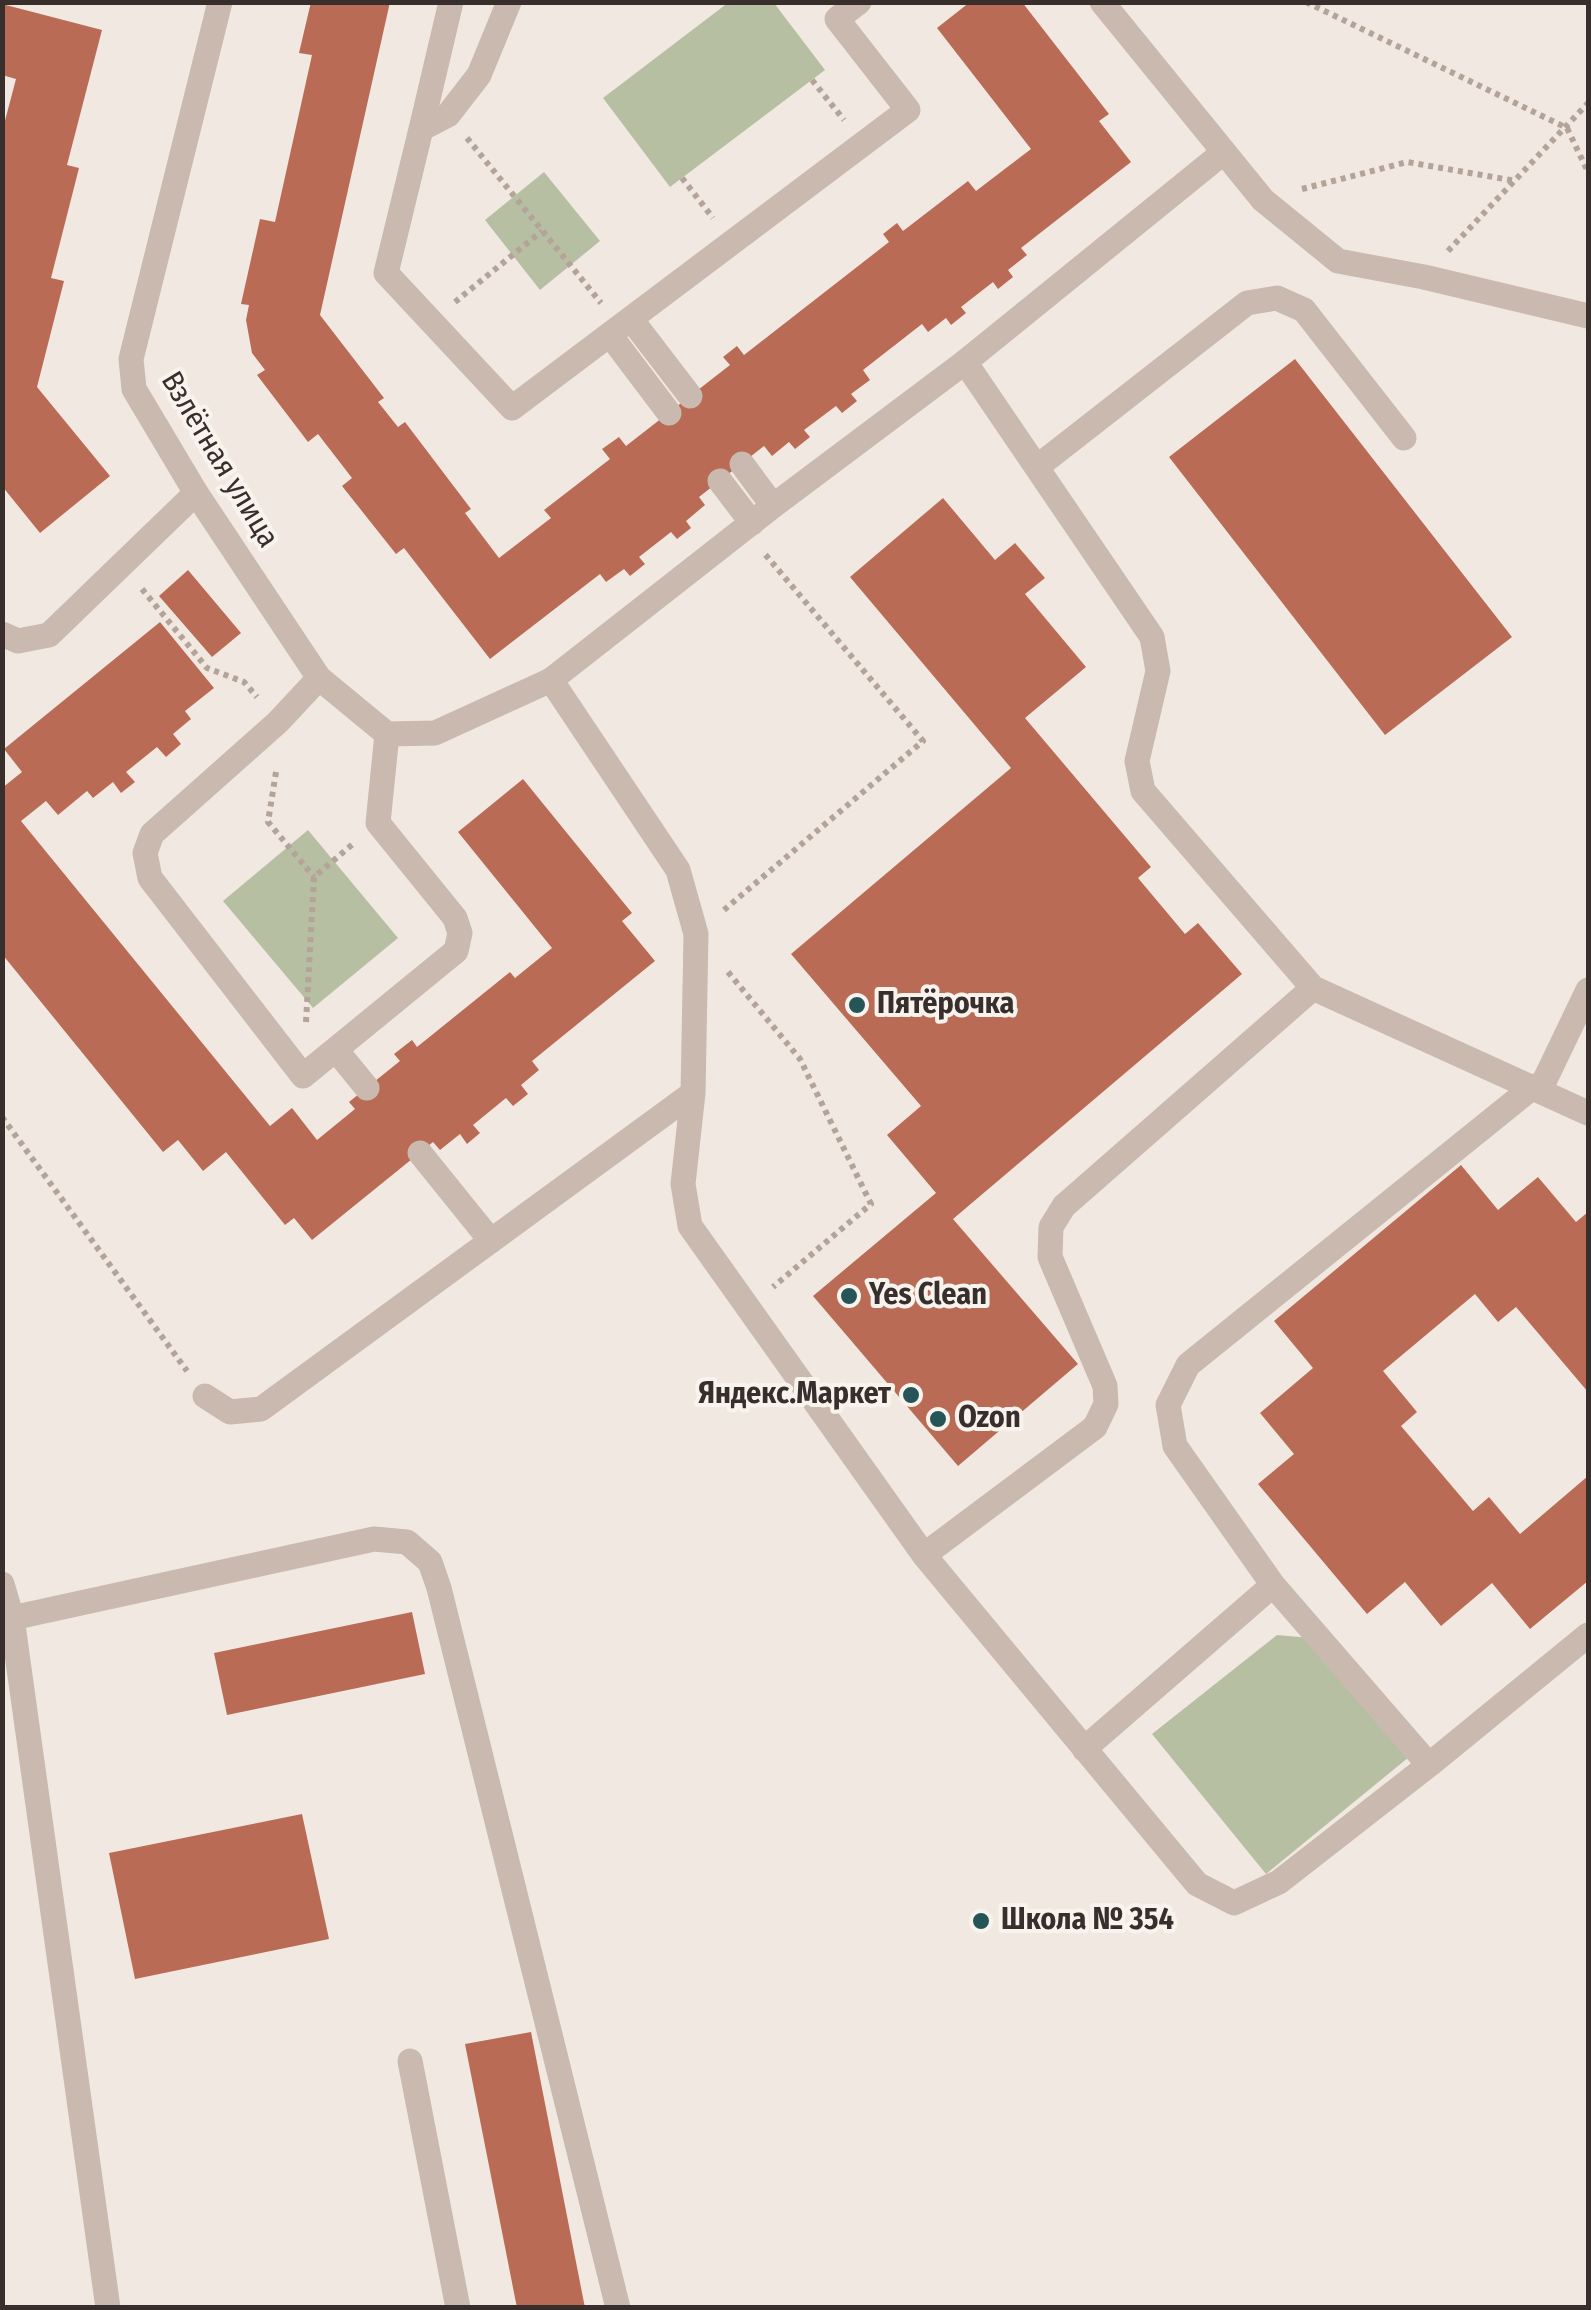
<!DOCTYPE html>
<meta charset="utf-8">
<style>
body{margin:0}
#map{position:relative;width:1591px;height:2310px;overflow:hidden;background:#f1e9e1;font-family:"Fira Sans Condensed",sans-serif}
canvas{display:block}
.frame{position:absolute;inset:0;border:5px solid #382f2c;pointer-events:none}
</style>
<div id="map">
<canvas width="1591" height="2310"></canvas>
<div class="frame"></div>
</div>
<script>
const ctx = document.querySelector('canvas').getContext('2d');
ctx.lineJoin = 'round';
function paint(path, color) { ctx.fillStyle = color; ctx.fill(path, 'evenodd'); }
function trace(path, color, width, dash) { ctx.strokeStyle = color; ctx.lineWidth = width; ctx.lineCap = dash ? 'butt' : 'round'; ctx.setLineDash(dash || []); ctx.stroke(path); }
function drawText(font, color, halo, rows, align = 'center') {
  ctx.font = font + ' "Fira Sans Condensed",sans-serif'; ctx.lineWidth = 8; ctx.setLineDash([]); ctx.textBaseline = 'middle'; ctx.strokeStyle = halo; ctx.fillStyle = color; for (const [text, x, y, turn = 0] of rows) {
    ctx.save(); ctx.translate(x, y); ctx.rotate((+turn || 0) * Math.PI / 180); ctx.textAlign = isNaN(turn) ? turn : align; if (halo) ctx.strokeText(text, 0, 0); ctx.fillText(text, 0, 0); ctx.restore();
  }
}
const green = new Path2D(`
 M729,2L774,3L825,70L670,187L603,98Z
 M544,172L600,241L540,290L485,220Z
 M308,830L398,938L313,1008L223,901Z
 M1277,1635L1311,1638L1409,1757L1266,1874L1152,1734Z`);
const building = new Path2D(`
 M311,2H390L320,315L384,398L378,402L398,427L405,422L471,509L465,513L499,558L551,518L544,510L610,459L602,449L619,437L626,446L730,365L723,357L737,346L744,355L889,242L883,234L897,223L903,231L968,181L976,191L1031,149L937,28L970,2H1022L1109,114L1099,121L1131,162L1021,248L1027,255L1008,270L1013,277L998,289L993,282L961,307L966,313L951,325L946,318L928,332L922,324L863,370L870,380L851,394L857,401L842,413L836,406L804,430L810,437L795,449L789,442L772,456L764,446L699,497L705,505L686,521L691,528L677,539L671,532L639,557L645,564L630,576L624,569L606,582L600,574L490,659L404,548L396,554L342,486L352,478L318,434L308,442L257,375L265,370L252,353L246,320L249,305L241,304L260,219L275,222L312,55L299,53Z
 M2,4L102,30L67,165L79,168L51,278L64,281L37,387L110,476L40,533L2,486V132L16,79L2,75Z
 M1295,359L1512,637L1385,735L1169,457Z
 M943,498L995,560L1015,543L1045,578L1025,594L1086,667L1025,718L1151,867L1138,878L1185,934L1198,923L1242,974L953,1219L1078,1364L958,1466L813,1296L936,1193L887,1135L921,1106L791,954L1011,768L850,577Z
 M188,570L241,633L212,657L159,596Z
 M160,622L214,688L185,711L191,719L173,734L181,744L166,757L157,747L126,772L135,782L121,793L113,782L93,798L87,791L58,815L46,801L21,821L270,1126L292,1108L317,1140L355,1109L349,1102L400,1061L394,1054L412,1040L417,1047L510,972L515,978L552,948L458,832L523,779L632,913L622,921L655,961L532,1061L539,1070L521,1085L528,1094L513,1106L506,1098L473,1125L480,1133L467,1144L460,1134L440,1150L433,1142L312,1240L294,1218L285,1225L226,1152L203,1171L178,1140L163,1152L2,954V788L22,772L4,749Z
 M1461,1165L1498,1210L1538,1177L1576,1222L1588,1212V1392L1516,1307L1498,1322L1475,1294L1383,1371L1417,1412L1401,1426L1473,1511L1489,1497L1520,1534L1588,1476V1581L1530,1629L1492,1583L1441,1626L1405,1582L1367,1614L1258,1484L1294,1454L1260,1413L1313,1368L1274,1321Z
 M412,1612L425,1674L227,1715L214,1653Z
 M302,1814L329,1939L135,1979L109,1853Z
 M531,2032L585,2308H517L465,2044Z`);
const path = new Path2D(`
 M1306,2L1567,128L1588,172
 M812,80L844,120
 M467,138L601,303
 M682,178L713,218
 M1302,189L1407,162L1516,181
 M1448,251L1588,103
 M455,302L542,231
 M142,589L207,668L244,682L257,697
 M276,772L268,822L314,877
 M724,910L923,741L764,553
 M728,972L800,1059L871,1204L773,1287
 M306,1022L314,877L354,843
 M2,1117L187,1371`);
const service = new Path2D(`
 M509,2L479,75L448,115L421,129L386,273L512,408L908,110L837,19L859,2
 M421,129L451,2
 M1224,152L1263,200L1338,261L1424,277L1588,316
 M631,319L690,396
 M610,335L669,413
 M965,362L1224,152L1102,2
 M742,464L773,506
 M1037,467L1247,303L1277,298L1304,310L1404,438
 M720,481L752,523
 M2,634L18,641L49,635L196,493
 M319,678L278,722L152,834L145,853L150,878L303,1076L456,951L460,933L455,918L378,823L387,734
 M551,680L678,870L696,934L693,1093L683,1184L690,1226L924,1555L1197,1884L1234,1903L1279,1882L1429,1765L1588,1635
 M336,1050L367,1088
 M1540,1090L1588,990
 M420,1153L491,1241
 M205,1396L230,1412L261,1409L693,1093
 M924,1555L1095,1427L1106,1404L1105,1386L1050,1257L1051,1227L1064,1206L1313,988
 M2,1584L12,1618L108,2308
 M12,1618L374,1539L407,1542L430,1562L439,1588L618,2308
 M1084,1749L1273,1585
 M1429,1765L1273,1585L1175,1446L1168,1405L1188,1365L1534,1086
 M410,2061L458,2308`);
const minor = new Path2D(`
 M220,2L131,359L134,389L196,493L319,678L387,734L435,733L551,680L773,506L965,362L1152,637L1158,671L1137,761L1143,791L1313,988L1588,1113`);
const markers = [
 [857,1005,10,"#255556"],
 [849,1296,10,"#255556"],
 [911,1395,10,"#255556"],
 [938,1419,10,"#255556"],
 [981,1921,10,"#255556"]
];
const streetNames = [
 ["Взлётная улица",219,460,59]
];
const poiNames = [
 ["Пятёрочка",877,1005],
 ["Yes Clean",869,1296],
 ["Яндекс.Маркет",891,1395,"right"],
 ["Ozon",958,1419],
 ["Школа № 354",1001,1921]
];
paint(green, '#b7bfa2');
paint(building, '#ba6b56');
trace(path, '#b4a398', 6, [5, 5]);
trace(service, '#c9b9ae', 25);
trace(minor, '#c9b9ae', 25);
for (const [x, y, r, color] of markers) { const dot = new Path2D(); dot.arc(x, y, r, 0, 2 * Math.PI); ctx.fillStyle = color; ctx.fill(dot); trace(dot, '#f9f3ee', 4); }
drawText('30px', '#382f2c', '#f9f3ee', streetNames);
drawText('bold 30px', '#382f2c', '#f9f3ee', poiNames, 'left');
</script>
